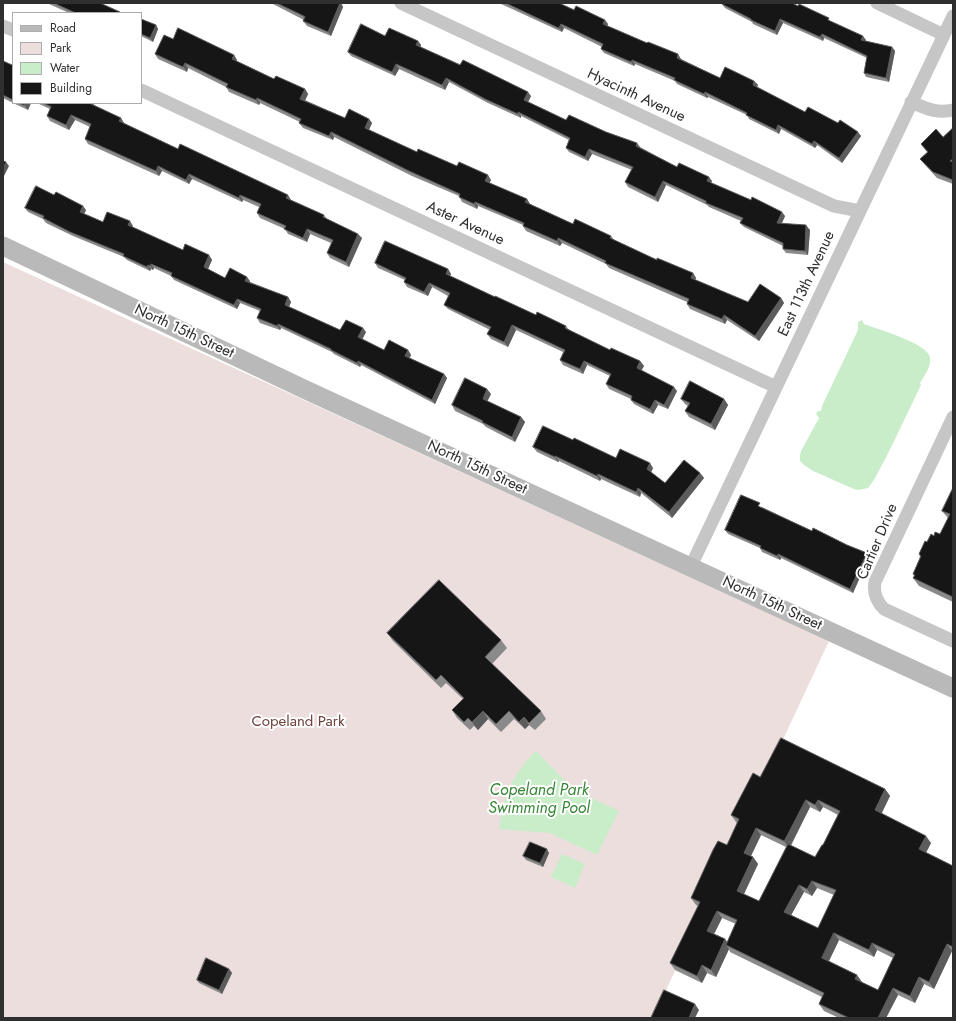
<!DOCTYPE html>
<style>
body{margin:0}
#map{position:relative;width:956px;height:1021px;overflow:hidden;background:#fff;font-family:Jost,sans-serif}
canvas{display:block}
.frame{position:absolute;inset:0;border:4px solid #2f2f2f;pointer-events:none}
.legend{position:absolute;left:12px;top:12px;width:130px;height:92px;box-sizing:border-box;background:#fff;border:1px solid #acacac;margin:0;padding:5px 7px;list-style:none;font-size:12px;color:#2f2f2f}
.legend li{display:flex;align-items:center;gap:8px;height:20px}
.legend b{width:20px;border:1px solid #acacac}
</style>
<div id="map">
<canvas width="956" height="1021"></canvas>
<div class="frame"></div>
<ul class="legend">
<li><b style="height:5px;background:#b9b9b9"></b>Road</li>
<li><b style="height:11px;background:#ecdedd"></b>Park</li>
<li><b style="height:11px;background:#c9edc9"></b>Water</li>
<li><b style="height:11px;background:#161616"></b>Building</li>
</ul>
</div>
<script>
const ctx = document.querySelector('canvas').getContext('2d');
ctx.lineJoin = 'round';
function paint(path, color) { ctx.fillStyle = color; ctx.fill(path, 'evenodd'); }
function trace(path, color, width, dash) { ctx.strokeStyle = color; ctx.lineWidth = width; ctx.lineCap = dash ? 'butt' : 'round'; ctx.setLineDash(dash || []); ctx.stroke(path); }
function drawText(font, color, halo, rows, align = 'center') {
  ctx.font = font + ' Jost,sans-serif'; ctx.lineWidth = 4; ctx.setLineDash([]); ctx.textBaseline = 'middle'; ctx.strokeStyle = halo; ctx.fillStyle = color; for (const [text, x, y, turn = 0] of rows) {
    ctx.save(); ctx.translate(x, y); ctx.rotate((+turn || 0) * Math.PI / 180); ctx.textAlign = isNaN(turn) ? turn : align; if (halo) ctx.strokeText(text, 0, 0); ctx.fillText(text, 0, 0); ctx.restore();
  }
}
const green = new Path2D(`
 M3,262L829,641L653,1018H3Z`);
const water = new Path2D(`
 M862,320L864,324C877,329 927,343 930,357C932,366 924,376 920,383L921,385C906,416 891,449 874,480L868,488L859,490L854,489L813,471L804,465L800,461V456L801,451L819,418L816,414L818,411H821L822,406L858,330V322Z
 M536,751L573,789L619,811L597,855L550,833L499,829C503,797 512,774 536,751Z
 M562,854L585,864L575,888L551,877Z`);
const street = new Path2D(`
 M401,3L834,206L860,211
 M877,3L944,35
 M3,26L13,30
 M141,90L776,387
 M911,102C925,108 937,114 953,110
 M953,417L875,582C873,593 876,601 884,609L953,641
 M691,566L953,16`);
const secondary = new Path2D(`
 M3,246L306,390L953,688`);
const wall = new Path2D(`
 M48,3H100L121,13H69L49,4Z
 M271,3H341L343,7L331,36L307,26L303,21L304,20Z
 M499,3H559L608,24L607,26L681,59L720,78L754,81L758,85L757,87L805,112L861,136L842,163L817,145L815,148L781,129L779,134L749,119L747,115L708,97L707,98L677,84L675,81L635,64L634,66L604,53L601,49L602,47L564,28L562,32Z
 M722,4L832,22L866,40L865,41L892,47L895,51L889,82L866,77L864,73L867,58L824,38L823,41L783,23L777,35L753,24L752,22L725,8Z
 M141,19L156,25L158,29L153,42L141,36Z
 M385,36L418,41L421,45V47L531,96L528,102L566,120L640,147L677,167L712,181L711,183L785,216L782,223L810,230L808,255L786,253L783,249V246L744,227L740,223L741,221L709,207L707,205L666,185L658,202L628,187L625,182L632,170L592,154L588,161L569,152L566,148L569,140L521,116V118L488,103L449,82L445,90L399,69L395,76L351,56L348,52Z
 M173,39L234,55L237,60V61L274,79L305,89L308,94L305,100L345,118L369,119L372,123L369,130L417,152L491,180L489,183L527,199L530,204L573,224L611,236L614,240L657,260L693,273L696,278L695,280L748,302L781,298L784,303L759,341L727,320L725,324L690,309L687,304V302L609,268L606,264L562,243L560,246L526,231L523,226V225L478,206L477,209L462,202L459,196L412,176L334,137L333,140L303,128L299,123L300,122L260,103L259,105L229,92L226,87L188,68L187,72L158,59L155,54Z
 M3,61L12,65L13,63V103L3,98Z
 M13,103H31L28,110Z
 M37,103H94L93,106L121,118L124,124L324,215L327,219L362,238L349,267L330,258L327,253L331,243L310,234L307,242L288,234L285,229L260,218L257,213L259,207L243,200L242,202L192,179L189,184L162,171L159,176L88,144L85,139L90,127L75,120L69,130L50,121L47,116L50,109Z
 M953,128V184L937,178L925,165L920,159L927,152L921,144L943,137Z
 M54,195L86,210L84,214L103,222L133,226L132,227L183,250L209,255L212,260L208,269L225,278L250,281V282L288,297L291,302L289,307L340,330L366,332L362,339L384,350H408L411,355L410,358L444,374L447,378L435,404L361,365L360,367L334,354L332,352L281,328L280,330L260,323L257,318L260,311L240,303L237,309L174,280L171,276L154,268L153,270L151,269L150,271L127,260L124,257L73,236L46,223L43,219L28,212L25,208Z
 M375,263L448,269L451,274L450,276L495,297L536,315L566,326L569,330L610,350L640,361L644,366L641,370L677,391L668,409L658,405L653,414L634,404L631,400V399L609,389L606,384L610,376L587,365L583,374L563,365L560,360L563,352L516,330L508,347L491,339L487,334L490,330L448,309L444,305L448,296L432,287L428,296L407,287L404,282L405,280L378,268Z
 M491,394L487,401L521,417L525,422L515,442L486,427L483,424L455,411L452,405Z
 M681,399H724L728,405L715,430L689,417L685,411L688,406L685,404Z
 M573,440L616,458L653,468L651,473L665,483L700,473L704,478L672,518L641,493L640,497L601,479L600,481L559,461L558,462L537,452L533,447Z
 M953,488V602L919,586L913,578L914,576L913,574L920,557L919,554L927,542L934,536L940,534L948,518L942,511Z
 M762,507L812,531L869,557L853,593L781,558L780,560L762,552L760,548L728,534L725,530Z
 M387,633L501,640L507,648L492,664L541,711L546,719L535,730L529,725L525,729L514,719L501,732L488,719L478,730L474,726L470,730L457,718L452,710L463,699L446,683L441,688L393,641Z
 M760,777L885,789L890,796L881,813L931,843L926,853L953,866V952L952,951L934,989L924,984L915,1003L898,995L886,1018H839L824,1011L819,1004L822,997L730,952L729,949L716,977L707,973L702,983L675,970L670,963L698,906L696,905L691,898L727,845L737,823L736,822L731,815ZM810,807L820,812L823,807L838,815L823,845L815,857L791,846ZM761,835L786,847L759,901L744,894L758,864L753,857L751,856ZM817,888L834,895L818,928L791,915L804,892L812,896ZM722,918L736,924L727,942L725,939L714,934ZM839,940L874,957L877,950L893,958L878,990L861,982L857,975L829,961Z
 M549,853L543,867L526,860L523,856Z
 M229,969L232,973L222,994L199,983L197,980Z`);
const shadedWall = new Path2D(`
 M340,3H341L343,7L331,36L328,32Z
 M780,19L783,23L777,35L775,31Z
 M605,20L608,24L606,28L603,24Z
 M561,24L564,28L562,32L559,28Z
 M156,25L158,29L153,42L150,38Z
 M822,34L824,38L823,41L820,37Z
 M863,36L866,40L864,44L861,40Z
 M418,41L421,45L419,49L416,45Z
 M892,47L895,51L889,82L886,78Z
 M678,54L681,59L680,62L677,58Z
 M234,55L237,60L235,64L232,59Z
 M632,60L635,64L634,66L631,62Z
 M185,63L188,68L187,72L183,67Z
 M396,64L399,69L395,76L392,72Z
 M446,78L449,82L445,90L442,85Z
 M754,81L758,85L756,89L753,85Z
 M305,89L308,94L304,103L300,99Z
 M528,92L531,96L527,104L524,100Z
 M705,92L708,97L707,98L704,94Z
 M257,98L260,103L259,105L256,100Z
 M25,103H31L28,110L24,105Z
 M89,103H94L92,108Z
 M518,112L521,116V118L518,114Z
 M71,115L75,120L69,130L66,125Z
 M121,118L124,123L123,126L119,121Z
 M369,119L372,123L368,132L365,128Z
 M778,125L781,129L779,134L776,130Z
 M331,132L334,137L333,140L329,136Z
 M858,132L861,136L842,163L839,158Z
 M814,141L817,145L815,148L812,144Z
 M637,143L640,147L639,150L636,146Z
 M589,149L592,154L588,161L585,157Z
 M6,162L9,166L3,178V169Z
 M158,166L162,171L159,176L156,171Z
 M189,174L192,179L189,184L186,180Z
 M488,175L491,180L488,186L485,181Z
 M709,177L712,181L710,185L707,181Z
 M663,181L666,185L658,202L655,197Z
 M240,195L243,200L242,202L239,198Z
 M288,195L291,200L290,203L286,198Z
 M527,199L530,204L528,207L525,202Z
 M475,202L478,206L477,209L474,204Z
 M83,206L86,210L83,216L80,212Z
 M782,212L785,216L780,227L777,223Z
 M130,221L133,226L131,230L128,225Z
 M806,225L810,230L808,255L805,251Z
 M307,229L310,234L307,242L303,238Z
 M358,234L362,238L349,267L346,262Z
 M558,238L562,243L560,246L557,241Z
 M209,255L212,260L207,271L204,267Z
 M151,264L154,268L153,270L150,266Z
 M148,265L151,269L150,271L147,267Z
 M448,269L451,274L449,278L446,274Z
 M693,273L696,278L694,282L691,278Z
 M247,277L250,281L248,285L245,281Z
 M429,283L432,287L428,296L424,292Z
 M288,297L291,302L288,309L285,305Z
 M781,298L784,303L759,341L755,336Z
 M237,299L240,303L237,309L234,305Z
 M724,315L727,320L725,324L722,319Z
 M278,324L281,328L280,330L277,326Z
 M512,325L516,330L508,347L504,342Z
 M363,328L366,332L361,342L358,337Z
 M408,350L411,355L408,360L405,356Z
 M358,361L361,365L360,367L357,363Z
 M584,361L587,365L583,374L580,369Z
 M640,361L644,366L640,373L637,368Z
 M444,374L447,378L435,404L432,400Z
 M674,387L677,391L668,409L664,405Z
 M487,389L491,394L486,404L483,399Z
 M724,399L728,405L715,430L711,424Z
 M655,400L658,405L653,414L650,409Z
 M521,417L525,422L515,442L512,437Z
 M555,456L559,461L558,462L555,457Z
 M650,463L653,468L650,474L647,469Z
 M700,473L704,478L672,518L669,512Z
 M598,474L601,479L600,481L597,476Z
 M638,488L641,493L640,497L636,492Z
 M867,553L869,557L853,593L850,589Z
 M778,554L781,558L780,560L777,556Z
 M483,711L488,719L478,730L472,722Z
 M524,717L529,725L525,729L519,722Z
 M885,789L890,796L880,817L875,810Z
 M806,800L810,807L789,848L784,841Z
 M818,800L823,807L820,812L815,805Z
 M756,828L761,835L749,860L744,853Z
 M926,836L931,843L924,856L919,849Z
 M547,849L549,853L543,867L540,863Z
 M753,857L758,864L742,898L737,891Z
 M812,881L817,888L812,896L807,889Z
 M799,885L804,892L789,919L784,912Z
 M717,911L722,918L712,938L707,931Z
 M834,933L839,940L827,965L822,958Z
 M725,939L730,946L726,945L729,949L716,977L711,970Z
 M872,943L877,950L874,957L869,950Z
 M947,944L952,951L934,989L929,982Z
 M702,965L707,973L702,983L697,976Z
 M229,969L232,973L222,994L219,990Z
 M857,975L862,982L860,986L855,979Z
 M919,977L924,984L915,1003L910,996Z
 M893,988L898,995L886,1018H878Z
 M695,1004L699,1010L695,1018H689Z`);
const building = new Path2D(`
 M54,3H100L120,12L119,13H76Z
 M277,3H340L328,32L303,21L305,17Z
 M506,3H559L574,10L576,6L605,20L603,24L647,43L648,42L678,54L677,58L720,78L725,67L754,81L753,85L805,112L808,107L838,123L840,120L858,132L839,158L814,141L812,144L778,125L776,130L746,115L747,113L705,92L704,94L674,80L675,78L632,60L631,62L601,49L603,44L561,24L559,28Z
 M722,3H792L798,6L799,4L829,18L828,20L863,36L861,40L892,47L886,78L864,73L867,56L822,34L820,37L780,19L775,31L751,20V19L722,4Z
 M141,19L156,25L150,38L141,34Z
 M361,24L385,36L389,28L418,41L416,45L460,65L463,60L528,92L524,100L566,120L569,115L606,132L637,143L636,146L677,167L679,163L709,177L707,181L751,200L752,197L782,212L777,223L806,225L805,251L783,249V243L740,223L743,218L706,203V201L663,181L655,197L625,182L633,167L589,149L585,157L566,148L570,138L518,112V114L485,99L446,78L442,85L396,64L392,72L348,52Z
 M178,28L234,55L232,59L274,79L276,76L305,89L300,99L345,118L349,109L369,119L365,128L417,152L418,149L457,166L459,162L488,175L485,181L527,199L525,202L573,224L575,219L611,236L610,238L657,260V258L693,273L691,278L748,302L760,284L781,298L755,336L724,315L722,319L687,304L689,299L605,263L606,261L558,238L557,241L523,226L524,223L475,202L474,204L459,197L460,194L409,171L331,132L329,136L299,123L301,119L257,98L256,100L226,87L228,84L185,63L183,67L155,54L164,35L173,39Z
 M3,61L12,65L13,63V100L3,95Z
 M19,103H25L24,105Z
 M43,103H89L121,118L119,121L178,149L180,144L288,195L286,198L324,215L323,217L358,234L346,262L327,253L333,240L307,229L303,238L284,229L286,226L257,213L261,204L240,195L239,198L189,174L186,180L158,166L156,171L85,139L91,124L71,115L66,125L47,116L51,107Z
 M953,128V159L950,161L953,162V180L933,172L920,159L928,152L921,144L936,129L943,137Z
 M3,161L6,162L3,169Z
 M36,186L54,195L56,192L83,206L80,212L103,222L107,212L130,221L128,225L183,250L185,244L209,255L204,267L225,278L230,268L247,277L245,281L288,297L285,305L340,330L346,320L363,328L358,337L384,350L389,340L408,350L405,356L444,374L432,400L358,361L357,363L331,350V349L278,324L277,326L257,318L261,309L237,299L234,305L171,276L172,273L151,264L150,266L148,265L147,267L123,256L124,254L70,232L43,218L44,216L25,208Z
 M385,241L448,269L446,274L495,297V296L536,315L537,312L566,326L565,328L610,350L611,348L640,361L637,368L674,387L664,405L655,400L650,409L631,400L632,396L606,384L611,374L584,361L580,369L560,360L565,350L512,325L504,342L487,334L491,327L444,305L450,293L429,283L424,292L404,282L406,278L375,263Z
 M465,378L487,389L483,399L521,417L512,437L482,422L483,421L452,405Z
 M690,381L724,399L711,424L685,411L690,403L681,399Z
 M543,426L573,440L574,438L616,458L620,449L650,463L647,469L665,483L684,460L700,473L669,512L638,488L636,492L598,474L597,476L555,456V457L533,447Z
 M953,488V597L913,578L915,575L913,574L921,556L919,554L925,541L927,542L931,534L934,536L935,532L940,534L950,514L942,511Z
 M741,495L760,503L758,506L812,531L813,528L847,545L867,553L850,589L778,554L777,556L760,548L761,546L725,530Z
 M439,580L501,640L485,657L541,711L529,723L524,717L519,722L509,711L496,724L483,711L472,722L468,718L464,722L452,710L464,698L441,675L436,680L387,633Z
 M781,738L885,789L875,810L926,836L919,849L953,866V947L947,944L929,982L919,977L910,996L893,988L878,1018H849L819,1004L824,993L726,945L737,920L717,911L707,931L725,939L711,970L702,965L697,976L670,963L700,902L691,898L713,850L718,841L727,845L739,819L731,815L753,773L760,777ZM806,800L815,805L818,800L840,811L823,845H822L815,857L788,844L759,901L737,891L753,857L744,853L756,828L784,841ZM812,881L836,890L818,928L784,912L799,885L807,889ZM834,933L869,950L872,943L895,954L878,990L855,979L857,975L822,958Z
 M530,842L547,849L540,863L523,856Z
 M206,958L229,969L219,990L197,980Z
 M664,990L695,1004L689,1018H651Z`);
const streetNames = [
 ["Hyacinth Avenue",636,96,25],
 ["Aster Avenue",465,224,25],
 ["East 113th Avenue",807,284,-65],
 ["North 15th Street",184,332,25],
 ["North 15th Street",477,468,25],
 ["Cartier Drive",878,542,-67],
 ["North 15th Street",772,604,25]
];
const parkNames = [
 ["Copeland Park",298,722]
];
const waterNames = [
 ["Copeland Park",539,791],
 ["Swimming Pool",539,809]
];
paint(green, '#ecdedd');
paint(water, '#c9edc9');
trace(street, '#c6c6c6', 13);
trace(secondary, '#b9b9b9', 19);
paint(wall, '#8a8a8a');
paint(shadedWall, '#5c5c5c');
paint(building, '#161616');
trace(building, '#5c5c5c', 1);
drawText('15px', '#2f2f2f', '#fff', streetNames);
drawText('15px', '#6c423b', '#fff', parkNames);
drawText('italic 16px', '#388637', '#fff', waterNames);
</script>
